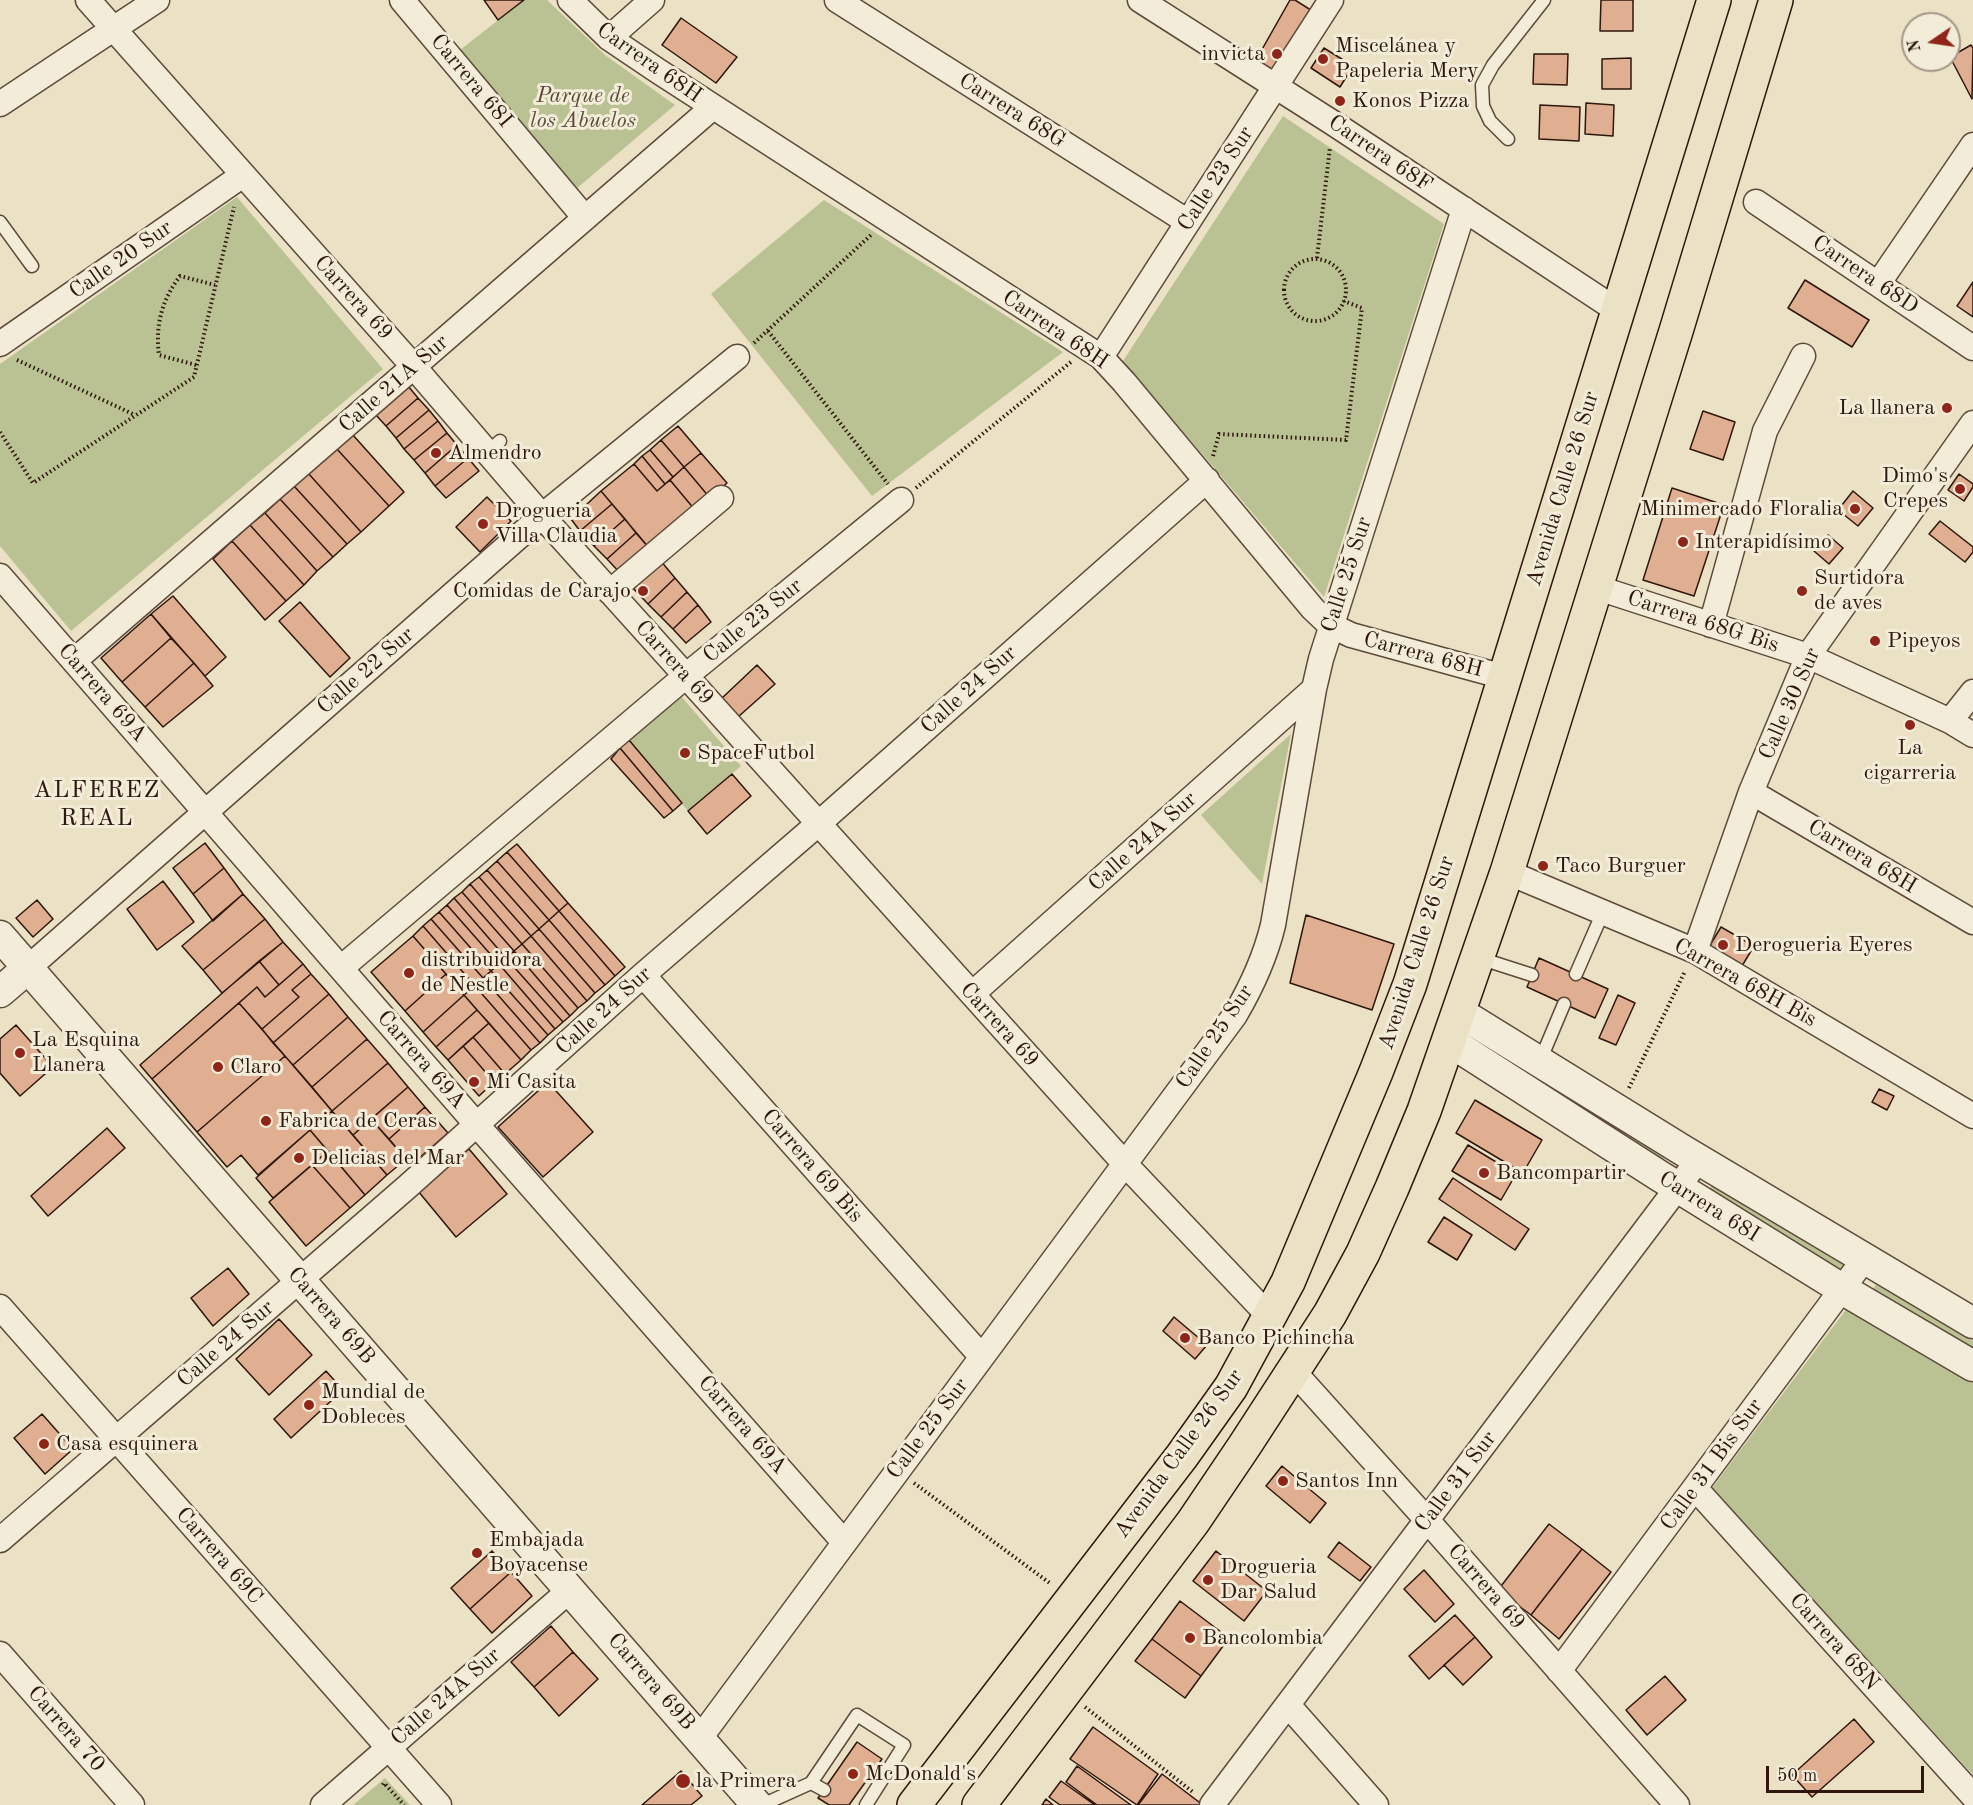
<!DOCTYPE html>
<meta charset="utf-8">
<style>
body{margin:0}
#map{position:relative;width:1973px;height:1805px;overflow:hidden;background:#ebe1c5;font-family:"Old Standard TT",serif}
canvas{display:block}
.north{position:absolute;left:1901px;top:12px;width:60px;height:60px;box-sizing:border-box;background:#f2ecd9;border:2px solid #a49787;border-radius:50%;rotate:257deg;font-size:16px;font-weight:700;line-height:24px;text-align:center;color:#2e170c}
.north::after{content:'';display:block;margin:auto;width:21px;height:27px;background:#8f2418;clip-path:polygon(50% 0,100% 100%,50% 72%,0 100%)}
.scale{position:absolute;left:1766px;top:1766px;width:158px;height:27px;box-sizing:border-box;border:3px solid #2e170c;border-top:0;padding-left:8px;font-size:18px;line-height:21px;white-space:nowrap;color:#2e170c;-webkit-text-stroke:4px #f2ecd9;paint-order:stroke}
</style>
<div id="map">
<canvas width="1973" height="1805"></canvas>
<div class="north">N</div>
<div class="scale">50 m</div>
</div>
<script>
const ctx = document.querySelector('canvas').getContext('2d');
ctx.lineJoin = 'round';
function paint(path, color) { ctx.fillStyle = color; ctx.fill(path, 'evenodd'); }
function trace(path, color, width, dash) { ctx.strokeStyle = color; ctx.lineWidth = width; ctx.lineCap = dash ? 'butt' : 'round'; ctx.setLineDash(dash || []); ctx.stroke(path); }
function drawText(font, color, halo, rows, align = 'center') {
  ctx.font = font + ' "Old Standard TT",serif'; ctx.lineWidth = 6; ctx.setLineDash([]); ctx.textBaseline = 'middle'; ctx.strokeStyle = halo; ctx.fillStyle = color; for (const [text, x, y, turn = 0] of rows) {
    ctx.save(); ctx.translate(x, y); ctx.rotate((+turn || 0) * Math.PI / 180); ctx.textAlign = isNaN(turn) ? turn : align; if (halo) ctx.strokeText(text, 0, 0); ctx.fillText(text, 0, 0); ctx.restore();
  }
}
const green = new Path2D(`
 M524,0H547L605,55L675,105L576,189L460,50Z
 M1283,116L1444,224L1324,597L1123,361Z
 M237,197L383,369L71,631L0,546V364Z
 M824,200L1063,352L872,496L711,294Z
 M681,696L741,766L688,811L629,740Z
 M1291,734L1262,884L1201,815Z
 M1506,1055L1665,1156L1660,1165L1500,1064Z
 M1713,1183L1844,1264L1838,1273L1707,1193Z
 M1876,1284L1973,1341V1355L1870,1294Z
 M1848,1307L1973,1383V1775L1712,1488Z
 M385,1778L410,1805H353Z`);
const building = new Path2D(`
 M484,0H524L498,20Z
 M1290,0H1295L1314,12L1278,73L1256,60Z
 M1601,0H1633V31H1600Z
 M681,18L737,57L716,83L662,45Z
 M1971,45L1973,48L1972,99L1950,57Z
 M1324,48L1353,66L1340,87L1311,68Z
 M1534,54H1568L1567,85L1533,84Z
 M1631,58V89H1602V59Z
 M1586,103L1614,105L1613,136L1585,134Z
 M1540,105L1580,107L1579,141L1539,139Z
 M1805,280L1869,320L1852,347L1788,308Z
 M1973,282V317L1957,306Z
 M408,386L418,398L386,426L375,414Z
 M418,398L429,410L396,438L386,426Z
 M429,410L438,421L404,449L396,438Z
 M1703,411L1735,422L1723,460L1690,449Z
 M438,421L447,433L414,460L404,449Z
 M678,426L701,453L684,467L661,440Z
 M447,433L457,445L425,473L414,460Z
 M352,434L404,492L389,506L336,448Z
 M661,440L684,467L673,477L650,450Z
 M457,445L468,458L435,486L425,473Z
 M336,448L389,506L361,532L308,473Z
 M650,450L673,477L665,484L642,456Z
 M701,453L727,483L710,498L684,467Z
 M642,456L665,484L657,491L634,464Z
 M468,458L479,471L446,498L435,486Z
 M634,464L657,491L670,480L695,510L650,549L601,491Z
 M684,467L710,498L695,510L670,480Z
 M308,473L361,532L347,544L294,486Z
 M1959,474L1973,484V487L1964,501L1948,490Z
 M294,486L347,544L333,557L280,499Z
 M1672,488L1724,505L1694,596L1643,580Z
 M601,491L612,504L580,531L571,519Z
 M1853,491L1873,508L1858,526L1838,510Z
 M487,497L511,521L480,552L456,527Z
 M280,499L333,557L317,571L265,513Z
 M612,504L625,519L594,546L580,531Z
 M265,513L317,571L304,585L250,525Z
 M625,519L636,533L607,559L594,546Z
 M1940,521L1973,547V552L1965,562L1929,534Z
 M250,525L304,585L286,601L232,541Z
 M636,533L650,549L622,575L607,559Z
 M1828,535L1843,548L1829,564L1814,551Z
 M232,541L286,601L265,620L213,559Z
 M660,560L675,578L648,604L631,586Z
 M675,578L687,592L661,617L648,604Z
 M687,592L698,605L673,629L661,617Z
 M173,596L226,657L205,676L151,614Z
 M300,602L350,658L330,677L279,621Z
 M698,605L711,622L686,643L673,629Z
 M151,614L171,638L122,682L101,658Z
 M171,638L194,663L145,707L122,682Z
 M194,663L213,686L163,727L145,707Z
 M757,665L775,684L738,717L721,699Z
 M629,740L682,803L673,811L620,748Z
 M620,748L673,811L664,818L611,759Z
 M732,774L751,796L707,834L688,811Z
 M205,843L224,868L193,894L173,868Z
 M517,844L568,903L559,911L507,852Z
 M507,852L559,911L549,920L497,861Z
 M497,861L549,920L539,929L487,870Z
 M224,868L243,894L213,921L193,894Z
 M487,870L539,929L531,936L479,877Z
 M479,877L531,936L522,944L470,884Z
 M163,881L194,922L157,950L127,909Z
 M470,884L522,944L514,951L462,892Z
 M462,892L514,951L506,958L454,898Z
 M243,894L265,919L203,970L182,946Z
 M454,898L506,958L499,964L447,905Z
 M37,900L53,919L33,937L16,918Z
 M568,903L625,967L615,976L559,911Z
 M447,905L499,964L491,971L439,912Z
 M559,911L615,976L605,985L549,920Z
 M439,912L491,971L483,978L431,919Z
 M1306,915L1394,944L1372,1010L1290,983Z
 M265,919L283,942L222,993L203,970Z
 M431,919L483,978L475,986L423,926Z
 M549,920L605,985L595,993L539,929Z
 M423,926L475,986L464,995L413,936Z
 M1721,927L1754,946L1742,966L1709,947Z
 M539,929L595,993L587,1001L531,936Z
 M413,936L446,974L405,1011L371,972Z
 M531,936L587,1001L578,1008L522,944Z
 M283,942L303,964L279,985L259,961Z
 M522,944L578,1008L570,1016L514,951Z
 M514,951L570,1016L563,1022L506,958Z
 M506,958L563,1022L555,1029L499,964Z
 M1539,958L1608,989L1595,1018L1527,987Z
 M259,961L279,985L265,997L257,987L152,1079L140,1065Z
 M303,964L311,974L292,990L299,997L262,1029L239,1003L257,987L265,997Z
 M499,964L555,1029L548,1035L491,971Z
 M491,971L548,1035L540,1043L483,978Z
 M311,974L329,994L273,1043L262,1029L299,997L292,990Z
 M446,974L464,995L423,1032L405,1011Z
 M483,978L540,1043L531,1050L475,986Z
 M475,986L531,1050L521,1060L464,995Z
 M329,994L348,1017L293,1065L273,1043Z
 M464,995L477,1010L436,1047L423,1032Z
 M1618,995L1635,1003L1616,1045L1599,1038Z
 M239,1003L285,1056L197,1132L152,1079Z
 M477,1010L489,1023L448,1060L436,1047Z
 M348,1017L367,1039L312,1087L293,1065Z
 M489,1023L521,1060L505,1074L473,1037Z
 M16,1025L53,1067L20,1096L0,1073V1039Z
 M473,1037L505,1074L494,1082L463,1046Z
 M367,1039L388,1063L332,1111L312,1087Z
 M463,1046L494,1082L479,1096L448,1060Z
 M285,1056L332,1111L258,1175L241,1155L227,1167L197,1132Z
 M388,1063L408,1087L353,1135L332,1111Z
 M548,1082L593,1132L543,1177L498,1127Z
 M408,1087L425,1107L389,1139L371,1119Z
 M1879,1089L1894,1096L1887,1110L1872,1102Z
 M1475,1100L1542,1140L1523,1173L1456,1133Z
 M425,1107L448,1133L411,1165L389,1139Z
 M332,1111L387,1175L365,1195L310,1130Z
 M371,1119L406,1159L387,1175L353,1135Z
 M107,1128L125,1148L48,1216L31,1196Z
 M310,1130L328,1151L273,1198L256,1178Z
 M1468,1145L1516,1174L1501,1200L1452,1171Z
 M469,1149L507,1194L456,1237L418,1191Z
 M328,1151L365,1195L350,1208L312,1165Z
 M312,1165L350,1208L306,1246L269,1202Z
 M1453,1178L1529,1229L1515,1250L1439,1199Z
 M1444,1217L1472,1235L1457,1260L1428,1242Z
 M228,1268L249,1294L213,1326L191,1298Z
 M1174,1317L1207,1345L1195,1359L1163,1331Z
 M279,1319L312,1355L269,1395L236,1359Z
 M326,1371L343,1390L291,1438L274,1419Z
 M42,1414L73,1449L45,1474L14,1438Z
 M1282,1466L1326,1503L1310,1523L1266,1486Z
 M1549,1524L1582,1549L1531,1615L1498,1590Z
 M1339,1542L1371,1567L1360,1581L1328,1557Z
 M1582,1549L1611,1572L1559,1639L1531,1615Z
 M492,1551L511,1572L470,1609L451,1588Z
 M1216,1551L1267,1591L1244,1621L1193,1581Z
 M1424,1570L1454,1604L1435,1622L1404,1589Z
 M511,1572L532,1596L492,1633L470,1609Z
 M1180,1601L1229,1638L1201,1676L1152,1639Z
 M1455,1615L1475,1637L1429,1679L1409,1656Z
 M551,1626L573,1652L534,1687L511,1662Z
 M1475,1637L1492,1657L1463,1685L1444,1665Z
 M1152,1639L1201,1676L1185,1698L1135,1661Z
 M573,1652L598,1679L559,1716L534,1687Z
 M1665,1676L1686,1700L1647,1735L1626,1710Z
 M1854,1719L1874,1742L1812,1797L1792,1775Z
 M1093,1727L1158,1774L1137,1805L1070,1759Z
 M857,1742L882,1759L849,1805H829L818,1798Z
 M1077,1766L1131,1805H1097L1066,1782Z
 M681,1771L702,1796L691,1805H642Z
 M1162,1774L1203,1805H1138Z
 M1061,1781L1095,1805H1060L1049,1797Z
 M1046,1799L1053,1805H1042Z`);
const path = new Path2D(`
 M1317,258L1330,147
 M1284 290a31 31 0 1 1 62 0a31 31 0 1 1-62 0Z
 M768,331L888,484
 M754,343L872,234
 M17,360L135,415
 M196,365L159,355C155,325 162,300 180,276L215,285
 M0,432L33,483L194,377L234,207
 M1213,456L1219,434L1346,440L1362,308L1344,301
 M916,488L1071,362
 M1629,1088L1685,971
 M914,1483L1051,1584
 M1085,1707L1194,1793
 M383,1785L384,1783L404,1805`);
const service = new Path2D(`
 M1508,139L1490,121L1483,106L1482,85L1493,65L1544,0
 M0,222L32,266
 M488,452L500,441
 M1479,958L1532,975
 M1576,974L1603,912
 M1540,1061L1564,1004
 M811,1783L824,1790
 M762,1805L811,1783L857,1715L904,1745L866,1805`);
const minor = new Path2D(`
 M88,0L414,367L542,516L1125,1164L1270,1317
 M402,0L585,218
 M570,0L609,38L658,71L1101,357L1124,382L1313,609L1330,625L1351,635L1504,677
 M837,0L1188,222
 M1140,0L1333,123L1618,311
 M609,38L652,0
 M0,104L157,0
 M1756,202L1973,348
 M1878,284L1973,145
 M0,344L243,175
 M1101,357L1331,0
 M0,576L477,1125L844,1542
 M1595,587L1808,656L1950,721L1973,735
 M610,592L721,498
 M1711,625L1765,431L1803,356
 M74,661L713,107
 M1950,721L1973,692
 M1751,792L1973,922
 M1507,872L1695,951L1973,1116
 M1695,951L1751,792L1808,656L1973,423
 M28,968L542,516L737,357
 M341,968L687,675L901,500
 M643,975L982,1357
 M972,994L1314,689
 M0,1307L439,1805
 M1294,1372L1427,1520L1677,1805
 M1695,1488L1973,1796
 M0,1540L407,1187L643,975L818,824L1207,480
 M0,1654L132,1805
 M1559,1671L1865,1258
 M1288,1705L1376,1805
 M700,1738L1235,1015C1252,986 1265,958 1273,925L1314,689L1321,659L1464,209
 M323,1805L570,1590
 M1212,1805L1699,1159`);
const tertiary = new Path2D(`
 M0,936L757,1805
 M0,992L28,968
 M1459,1012L1684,1151L1973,1323
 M1449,1041L1658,1175L1842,1289L1973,1366`);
const primary = new Path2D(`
 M914,1805L1182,1456L1231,1387L1288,1282L1376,1072L1410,984L1714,0
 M979,1805L1193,1522L1245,1445L1330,1314L1363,1253L1392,1188L1424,1111L1507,872L1676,331L1776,0`);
const markers = [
 [1277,54,6,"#8f2418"],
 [1323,59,6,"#8f2418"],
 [1340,101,6,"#8f2418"],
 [1947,408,6,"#8f2418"],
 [436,453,6,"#8f2418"],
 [1960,489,6,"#8f2418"],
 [1855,509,6,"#8f2418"],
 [483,524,6,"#8f2418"],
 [1683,542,6,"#8f2418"],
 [643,591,6,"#8f2418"],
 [1802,591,6,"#8f2418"],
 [1875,641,6,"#8f2418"],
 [1910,725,6,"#8f2418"],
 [685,753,6,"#8f2418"],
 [1543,866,6,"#8f2418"],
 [1723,945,6,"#8f2418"],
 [409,973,6,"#8f2418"],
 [20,1053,6,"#8f2418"],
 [218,1067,6,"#8f2418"],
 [474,1082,6,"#8f2418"],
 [266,1121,6,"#8f2418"],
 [299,1158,6,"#8f2418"],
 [1484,1173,6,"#8f2418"],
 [1185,1338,6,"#8f2418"],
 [309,1405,6,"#8f2418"],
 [44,1444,6,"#8f2418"],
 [1283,1481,6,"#8f2418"],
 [477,1553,6,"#8f2418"],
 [1208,1580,6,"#8f2418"],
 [1190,1638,6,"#8f2418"],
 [853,1774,6,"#8f2418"],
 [683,1781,8,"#8f2418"]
];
const poiNames = [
 ["Miscelánea y",1335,46],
 ["Papeleria Mery",1335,71],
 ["invicta",1265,54,"right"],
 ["Konos Pizza",1352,101],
 ["La llanera",1935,408,"right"],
 ["Almendro",448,453],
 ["Dimo's",1948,476,"right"],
 ["Crepes",1948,501,"right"],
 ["Minimercado Floralia",1843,509,"right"],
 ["Drogueria",495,511],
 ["Villa Claudia",495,536],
 ["Interapidísimo",1695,542],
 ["Surtidora",1814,578],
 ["de aves",1814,603],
 ["Comidas de Carajo",631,591,"right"],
 ["Pipeyos",1887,641],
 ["La",1910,748,"center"],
 ["cigarreria",1910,773,"center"],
 ["SpaceFutbol",697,753],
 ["Taco Burguer",1555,866],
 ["Derogueria Eyeres",1735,945],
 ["distribuidora",421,960],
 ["de Nestle",421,985],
 ["La Esquina",32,1040],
 ["Llanera",32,1065],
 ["Claro",230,1067],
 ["Mi Casita",486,1082],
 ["Fabrica de Ceras",278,1121],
 ["Delicias del Mar",311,1158],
 ["Bancompartir",1496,1173],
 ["Banco Pichincha",1197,1338],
 ["Mundial de",321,1392],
 ["Dobleces",321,1417],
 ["Casa esquinera",56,1444],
 ["Santos Inn",1295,1481],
 ["Embajada",489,1540],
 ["Boyacense",489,1565],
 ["Drogueria",1220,1567],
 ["Dar Salud",1220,1592],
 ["Bancolombia",1202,1638],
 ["McDonald's",865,1774],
 ["la Primera",696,1781]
];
const streetNames = [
 ["Carrera 68H",649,63,35],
 ["Carrera 68I",471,81,50],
 ["Carrera 68G",1012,111,32],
 ["Carrera 68F",1380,154,34],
 ["Calle 23 Sur",1216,179,-57],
 ["Calle 20 Sur",121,260,-35],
 ["Carrera 68D",1865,275,34],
 ["Carrera 69",353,298,48],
 ["Carrera 68H",1055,330,34],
 ["Calle 21A Sur",394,384,-41],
 ["Avenida Calle 26 Sur",1563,489,-73],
 ["Calle 25 Sur",1347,575,-72],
 ["Calle 23 Sur",753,621,-39],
 ["Carrera 68G Bis",1703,622,18],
 ["Carrera 68H",1423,655,15],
 ["Carrera 69",674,663,48],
 ["Calle 22 Sur",366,671,-41],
 ["Calle 24 Sur",969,690,-42],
 ["Carrera 69A",102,693,49],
 ["Calle 30 Sur",1790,704,-66],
 ["Calle 24A Sur",1143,842,-42],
 ["Carrera 68H",1862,857,31],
 ["Avenida Calle 26 Sur",1417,953,-72],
 ["Carrera 68H Bis",1745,983,29],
 ["Calle 24 Sur",604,1011,-42],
 ["Carrera 69",999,1025,48],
 ["Calle 25 Sur",1215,1037,-56],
 ["Carrera 69A",421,1060,49],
 ["Carrera 69 Bis",812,1166,49],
 ["Carrera 68I",1709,1207,32],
 ["Carrera 69B",331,1316,49],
 ["Calle 24 Sur",226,1344,-41],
 ["Carrera 69A",742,1425,49],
 ["Calle 25 Sur",928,1429,-53],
 ["Avenida Calle 26 Sur",1179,1454,-54],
 ["Calle 31 Bis Sur",1712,1465,-54],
 ["Calle 31 Sur",1456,1482,-53],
 ["Carrera 69C",219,1556,49],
 ["Carrera 69",1486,1587,49],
 ["Carrera 68N",1834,1642,48],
 ["Carrera 69B",651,1682,49],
 ["Calle 24A Sur",446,1697,-41],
 ["Carrera 70",66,1729,49]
];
const parkNames = [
 ["Parque de",583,96],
 ["los Abuelos",583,121]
];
const neighbourhoodNames = [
 ["ALFEREZ",97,791],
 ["REAL",97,819]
];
paint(green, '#bac293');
paint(building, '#e0ae90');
trace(building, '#2e170c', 1.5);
trace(service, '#5d4a3a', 15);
trace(minor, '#5d4a3a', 27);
trace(tertiary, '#5d4a3a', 33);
trace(primary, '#2e170c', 36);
trace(path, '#2e170c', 4, [1.5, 3]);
trace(service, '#f2ecd9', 12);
trace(minor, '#f2ecd9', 24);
trace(tertiary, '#f2ecd9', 30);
trace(primary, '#ebe1c5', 33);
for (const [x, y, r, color] of markers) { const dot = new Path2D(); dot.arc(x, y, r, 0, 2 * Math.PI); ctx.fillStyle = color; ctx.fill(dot); trace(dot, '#f2ecd9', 2); }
drawText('22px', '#2e170c', '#f2ecd9', poiNames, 'left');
drawText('22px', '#2e170c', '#f2ecd9', streetNames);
drawText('italic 22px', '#584a34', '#f2ecd9', parkNames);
ctx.letterSpacing = '1.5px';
drawText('24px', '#2e170c', '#f2ecd9', neighbourhoodNames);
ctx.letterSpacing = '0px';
</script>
